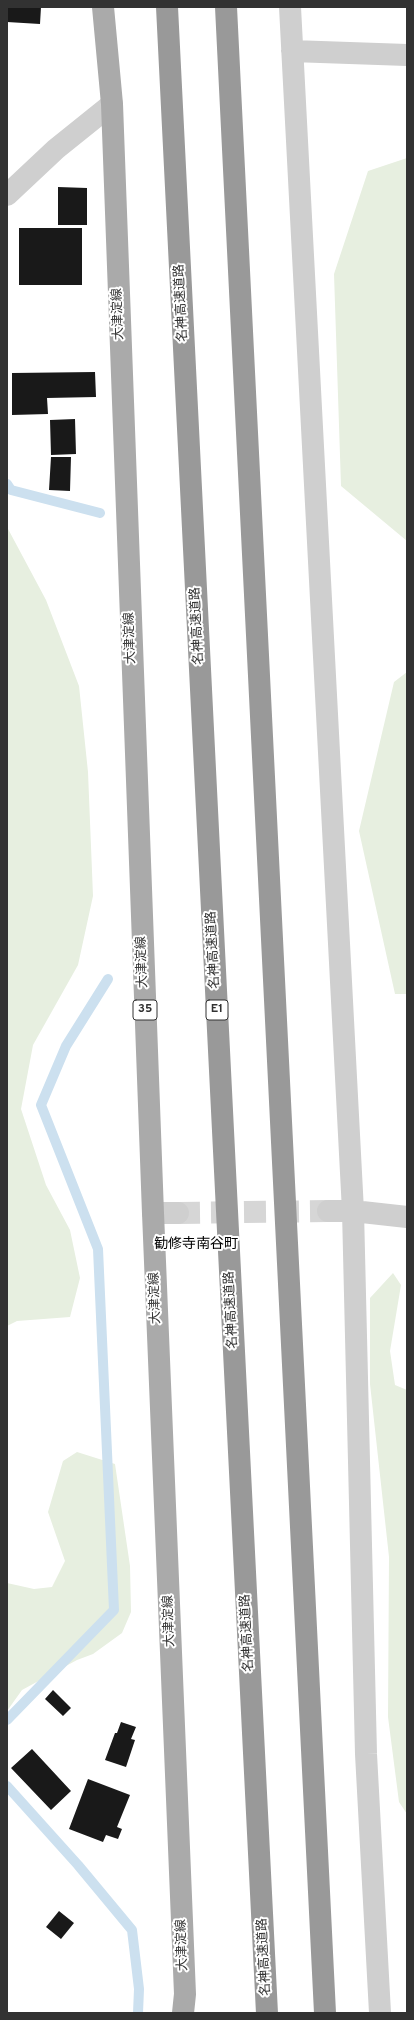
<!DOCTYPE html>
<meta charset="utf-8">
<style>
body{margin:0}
#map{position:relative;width:414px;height:2020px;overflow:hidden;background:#fff;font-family:Overpass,sans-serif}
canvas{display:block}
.frame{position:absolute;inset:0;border:8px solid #323232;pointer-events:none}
</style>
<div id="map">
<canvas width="414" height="2020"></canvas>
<div class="frame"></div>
</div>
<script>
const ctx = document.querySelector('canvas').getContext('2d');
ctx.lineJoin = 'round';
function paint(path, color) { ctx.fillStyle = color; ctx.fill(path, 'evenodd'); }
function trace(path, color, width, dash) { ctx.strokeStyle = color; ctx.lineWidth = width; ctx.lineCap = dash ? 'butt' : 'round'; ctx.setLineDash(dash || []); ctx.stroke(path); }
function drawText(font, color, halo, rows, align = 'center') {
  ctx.font = font + ' Overpass,"Noto Sans JP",sans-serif'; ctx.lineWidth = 4; ctx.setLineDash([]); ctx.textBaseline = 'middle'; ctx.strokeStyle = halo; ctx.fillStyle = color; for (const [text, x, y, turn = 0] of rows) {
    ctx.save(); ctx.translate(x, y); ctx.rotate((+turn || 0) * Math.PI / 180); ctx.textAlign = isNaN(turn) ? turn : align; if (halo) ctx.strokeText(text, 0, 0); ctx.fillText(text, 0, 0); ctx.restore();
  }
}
const green = new Path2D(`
 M407,158V541L341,486L334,274L368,171Z
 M7,527L46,600L79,686L88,772L93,896L78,965L33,1045L21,1109L46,1185L70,1230L80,1278L70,1317L17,1321L7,1326Z
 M407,672V994H395L359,831L394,682Z
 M393,1273L401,1285L390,1351L395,1385L407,1390V1814L399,1802L388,1717L389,1557L370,1384V1298Z
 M77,1452L115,1464L130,1566L131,1612L122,1633L93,1654L77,1660L22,1690L7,1711V1583L34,1589L52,1587L65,1561L48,1512L63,1461Z`);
const stream = new Path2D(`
 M7,484L11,490L100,513
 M7,1720L114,1610L98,1249L41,1105L66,1046L108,979
 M7,1786L78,1865L132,1930L139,1989L138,2013`);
const building = new Path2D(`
 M7,7H41L40,24L7,22Z
 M58,187L87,188V225H58Z
 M19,228H82V285H19Z
 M95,372L96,397L47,398L48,414L12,415V373Z
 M75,419L76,454L51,455L50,420Z
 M51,457H71L70,491L49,490Z
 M53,1690L71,1708L63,1716L45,1699Z
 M121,1722L136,1727L131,1739L135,1740L126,1767L105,1760L115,1733H117Z
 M32,1749L71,1791L51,1810L11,1768Z
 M88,1779L130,1795L117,1827L122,1829L118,1839L106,1835L103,1842L69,1829Z
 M59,1911L74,1923L61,1939L46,1927Z`);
const minorTunnel = new Path2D(`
 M178,1213L328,1211`);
const minor = new Path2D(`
 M290,7L353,1211L366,1754L380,2013
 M292,51L407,55
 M7,195L56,149L112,104
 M328,1211H353L407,1217
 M153,1213H178`);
const major = new Path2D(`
 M103,7L112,104L153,1213L185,1994L183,2013`);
const highway = new Path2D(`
 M167,7L267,2013
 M226,7L325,2013`);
const shields = [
 [145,1010,24],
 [217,1010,22]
];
const shieldNames = [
 ["35",145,1010],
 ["E1",217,1010]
];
const streetNames = [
 ["名神高速道路",182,303,-93],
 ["大津淀線",119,314,-92],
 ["名神高速道路",198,626,-93],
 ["大津淀線",131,638,-92],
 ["名神高速道路",214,950,-93],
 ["大津淀線",143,962,-92],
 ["大津淀線",156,1298,-92],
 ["名神高速道路",232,1310,-93],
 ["大津淀線",170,1621,-92],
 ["名神高速道路",248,1633,-93],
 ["大津淀線",183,1945,-92],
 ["名神高速道路",265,1957,-93]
];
const neighbourhoodNames = [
 ["勧修寺南谷町",196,1245]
];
paint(green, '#e7efe0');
trace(stream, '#cce0ef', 10);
paint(building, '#191919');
trace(minorTunnel, '#d6d6d6', 22, [22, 11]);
trace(minor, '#cfcfcf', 22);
trace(major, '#aaa', 22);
trace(highway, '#999', 22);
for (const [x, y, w] of shields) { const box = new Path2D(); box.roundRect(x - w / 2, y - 10, w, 20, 3); ctx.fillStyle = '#fff'; ctx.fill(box); trace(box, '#323232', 1); }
drawText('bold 12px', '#323232', null, shieldNames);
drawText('13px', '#323232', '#fff', streetNames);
drawText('14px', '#000', '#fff', neighbourhoodNames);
</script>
